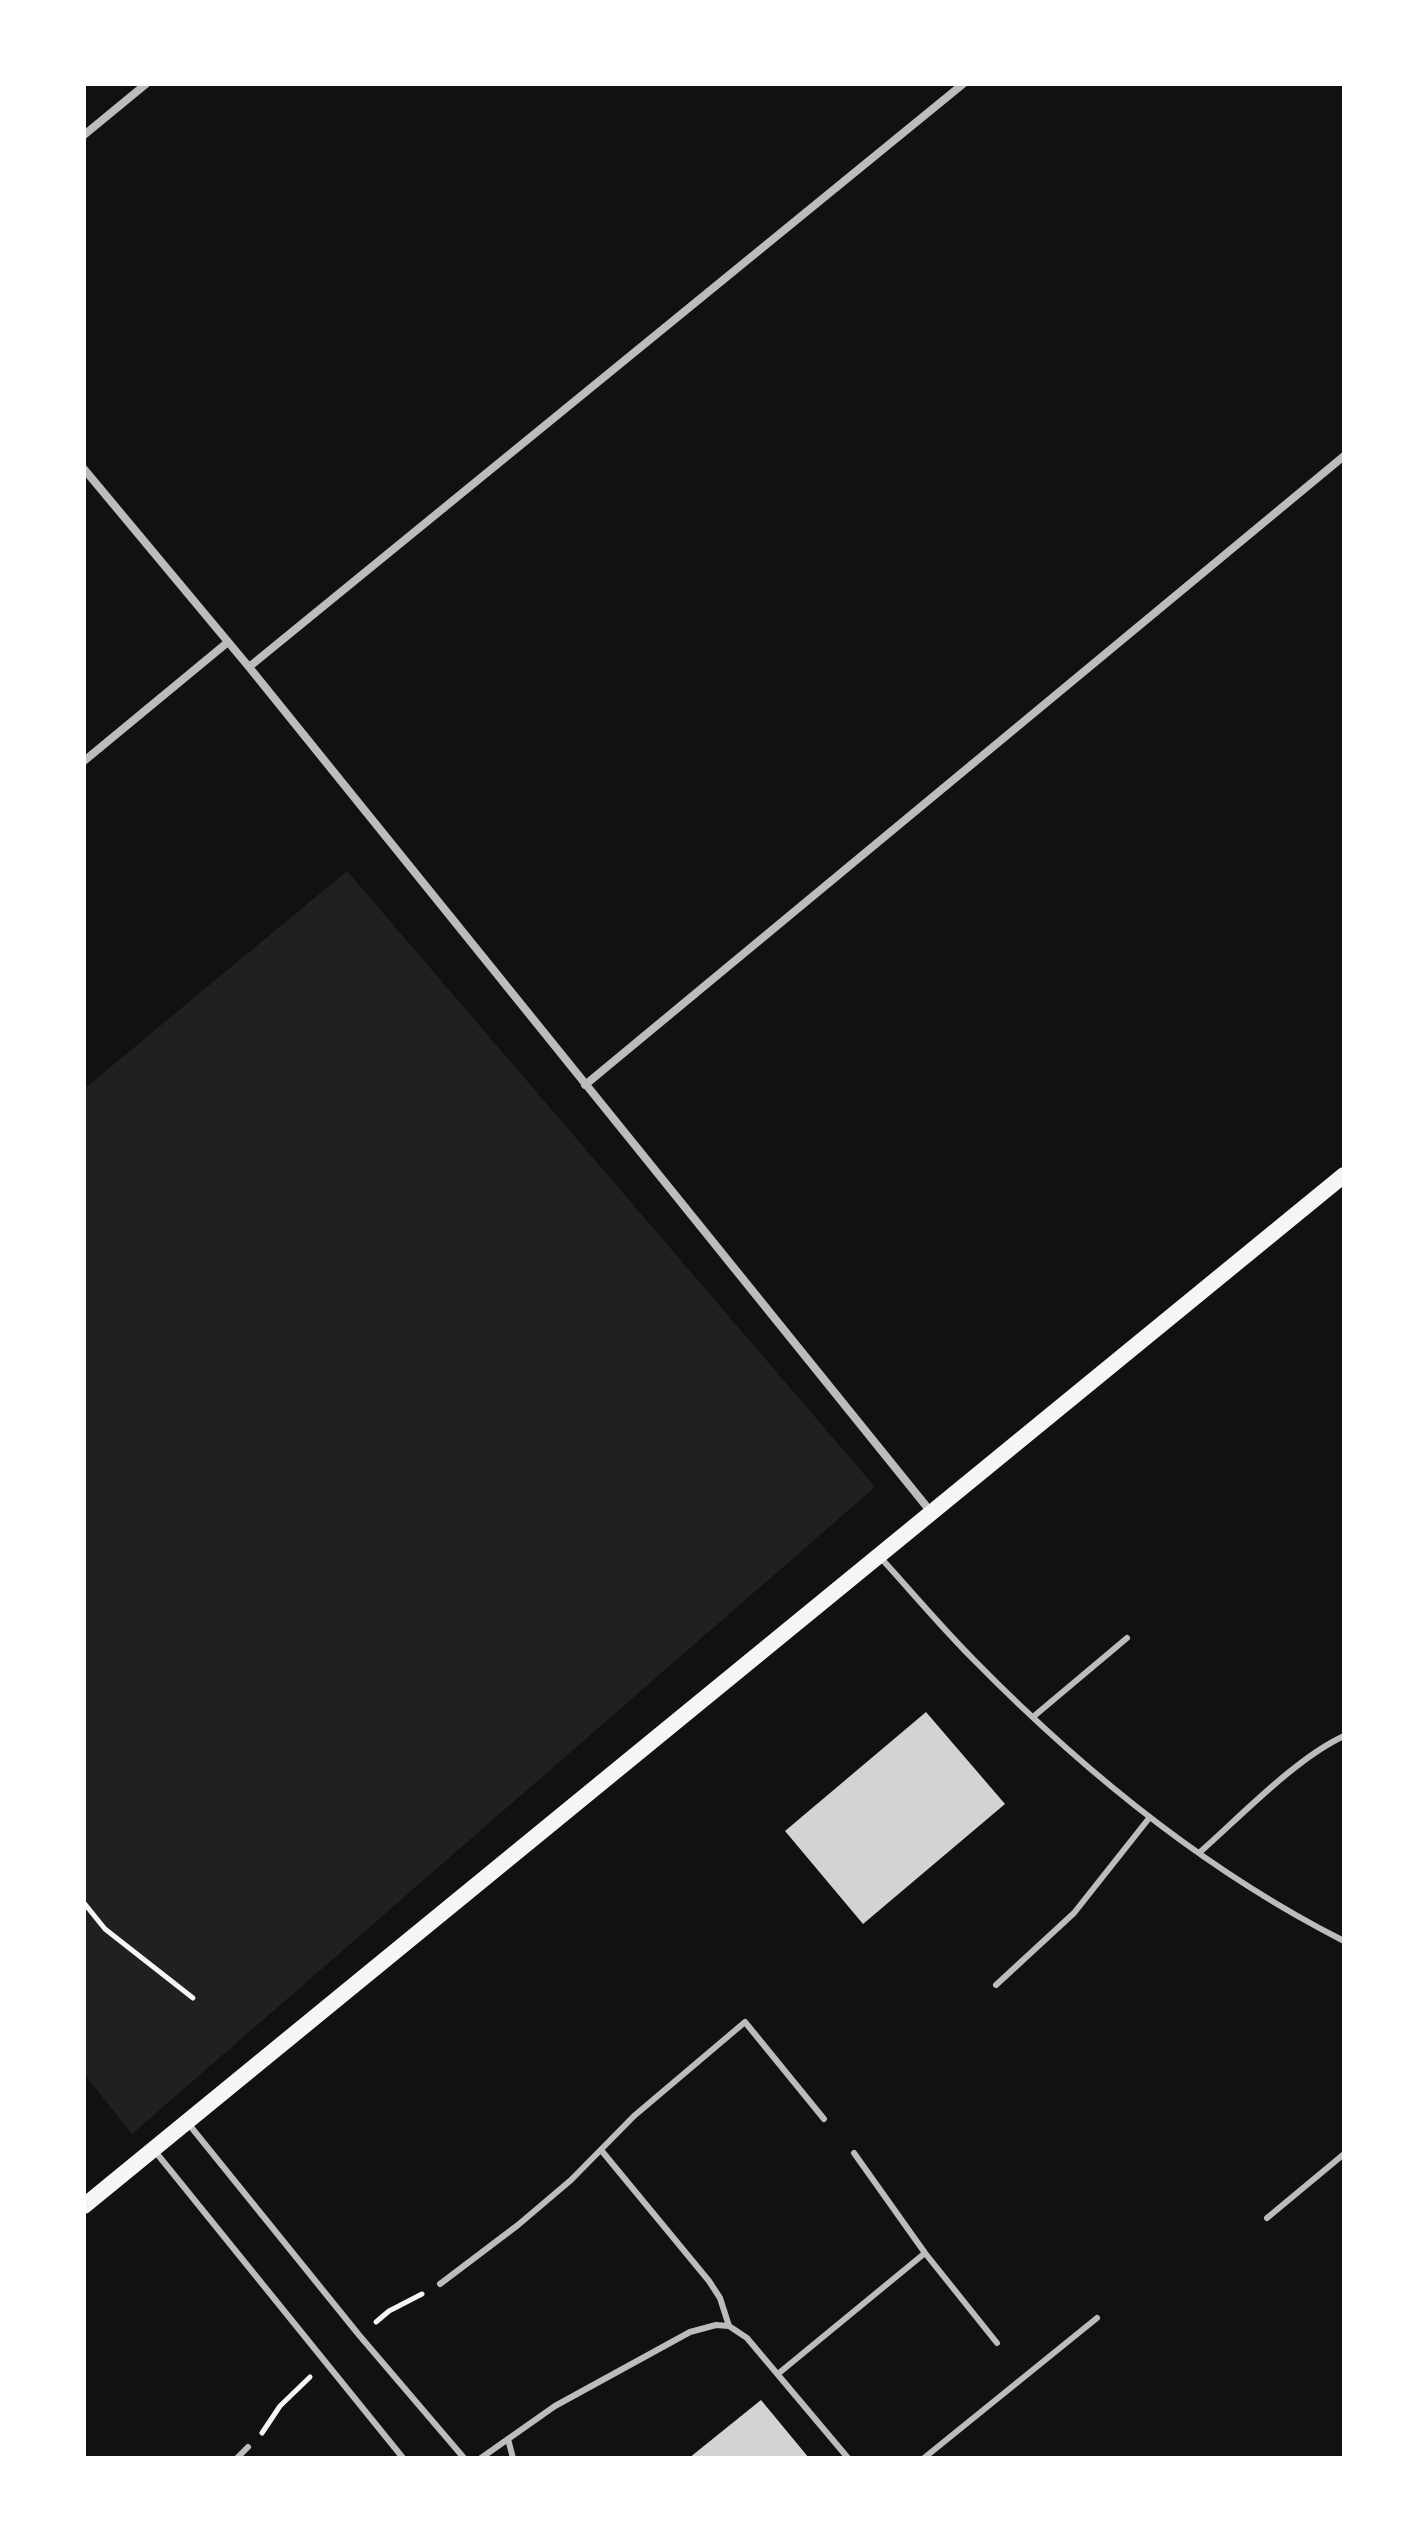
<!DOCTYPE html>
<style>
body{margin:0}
#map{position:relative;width:1428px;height:2542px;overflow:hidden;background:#111;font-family:Helvetica,sans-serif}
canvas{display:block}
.frame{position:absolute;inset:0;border:86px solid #fff;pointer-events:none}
</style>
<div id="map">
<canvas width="1428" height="2542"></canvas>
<div class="frame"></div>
</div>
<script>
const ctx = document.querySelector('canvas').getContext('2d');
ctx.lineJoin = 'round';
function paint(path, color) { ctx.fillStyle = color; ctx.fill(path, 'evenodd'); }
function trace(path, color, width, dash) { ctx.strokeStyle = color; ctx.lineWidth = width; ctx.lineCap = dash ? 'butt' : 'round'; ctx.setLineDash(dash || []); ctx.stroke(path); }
const green = new Path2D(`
 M347,871L875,1487L132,2134L84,2074V1089Z`);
const building = new Path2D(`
 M926,1712L1005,1804L863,1924L785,1831Z
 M761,2400L809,2458H689Z`);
const path = new Path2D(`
 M84,1903L105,1929L193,1998
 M376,2322L389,2311L422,2294
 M262,2433L280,2406L310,2377`);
const service = new Path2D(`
 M880,1557C911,1591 941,1627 974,1660C1082,1770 1206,1871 1344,1941
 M1033,1717L1127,1638
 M1199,1853C1240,1817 1296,1758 1344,1736
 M996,1985L1074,1913L1150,1817
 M187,2122L359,2335L464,2458
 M154,2150L403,2458
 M601,2150L709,2281L720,2298L729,2326
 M854,2153L925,2253L997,2343
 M1267,2218L1344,2154
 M440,2284L518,2225L571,2180L634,2116L745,2022L824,2119
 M779,2373L925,2253
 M508,2439L513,2458
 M237,2458L248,2447
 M481,2458L555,2406L690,2332L716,2325L729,2326L747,2338L848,2458
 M924,2458L1097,2318`);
const minor = new Path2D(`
 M84,135L146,84
 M84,469L249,667L931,1512
 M249,667L963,84
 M84,761L228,642
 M585,1085L1344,456`);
const secondary = new Path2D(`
 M84,2206L1344,1175`);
paint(green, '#202020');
paint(building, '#d3d3d3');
trace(path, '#f5f5f5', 5);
trace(service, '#bcbcbc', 6);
trace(minor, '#bcbcbc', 8);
trace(secondary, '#f5f5f5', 16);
</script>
